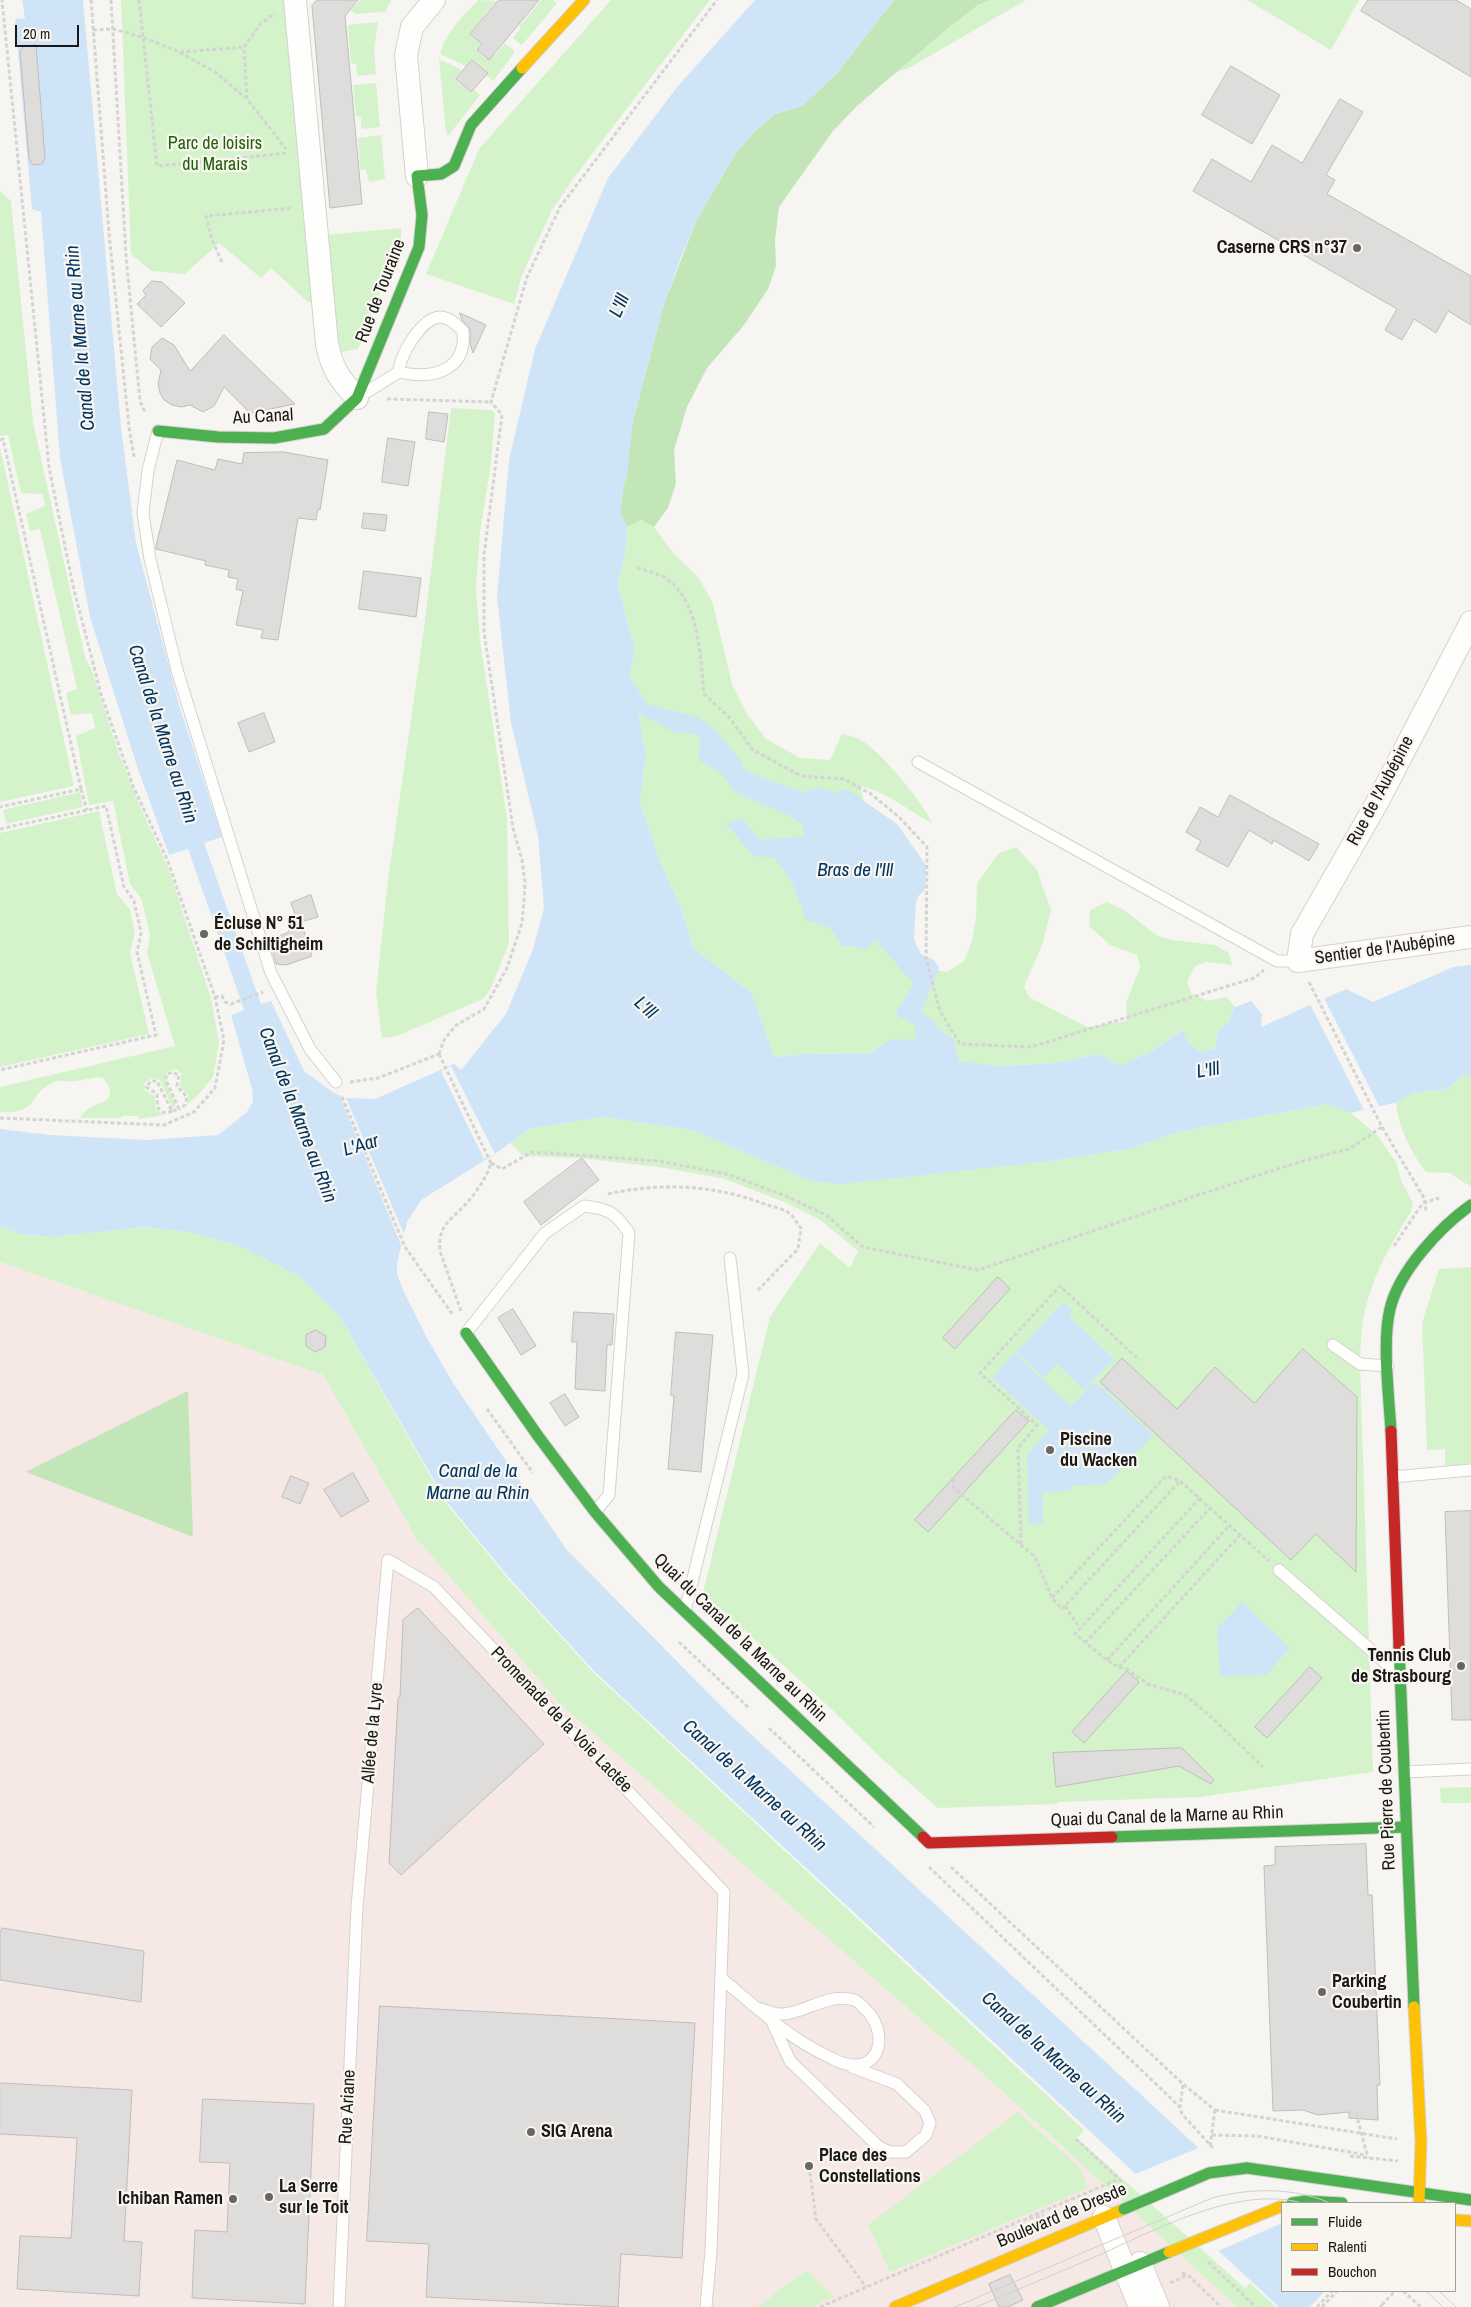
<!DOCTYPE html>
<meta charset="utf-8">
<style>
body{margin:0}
#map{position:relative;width:1471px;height:2307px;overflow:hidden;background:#f7f5f2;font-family:"Archivo Narrow",sans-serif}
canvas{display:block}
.legend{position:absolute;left:1281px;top:2202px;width:175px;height:90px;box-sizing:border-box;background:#f9f6f0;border:1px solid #a09e99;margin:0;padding:6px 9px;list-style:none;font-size:15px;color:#1a1917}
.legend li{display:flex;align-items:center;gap:10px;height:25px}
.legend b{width:25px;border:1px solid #a09e99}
.scale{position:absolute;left:15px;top:25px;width:64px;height:22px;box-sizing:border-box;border:2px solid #1a1917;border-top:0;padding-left:6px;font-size:15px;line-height:18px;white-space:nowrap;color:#1a1917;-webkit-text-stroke:4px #f9f6f0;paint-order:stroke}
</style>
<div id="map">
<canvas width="1471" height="2307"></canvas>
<ul class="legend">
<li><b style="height:6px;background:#4caf50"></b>Fluide</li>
<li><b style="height:6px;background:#ffc107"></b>Ralenti</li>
<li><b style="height:6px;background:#c62828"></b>Bouchon</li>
</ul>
<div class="scale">20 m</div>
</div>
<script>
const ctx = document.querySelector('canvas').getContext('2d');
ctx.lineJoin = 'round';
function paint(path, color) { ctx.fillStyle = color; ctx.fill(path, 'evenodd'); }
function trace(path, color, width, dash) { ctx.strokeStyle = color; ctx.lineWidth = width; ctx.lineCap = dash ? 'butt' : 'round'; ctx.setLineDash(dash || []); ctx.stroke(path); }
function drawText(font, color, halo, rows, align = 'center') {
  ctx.font = font + ' "Archivo Narrow",sans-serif'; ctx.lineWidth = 4.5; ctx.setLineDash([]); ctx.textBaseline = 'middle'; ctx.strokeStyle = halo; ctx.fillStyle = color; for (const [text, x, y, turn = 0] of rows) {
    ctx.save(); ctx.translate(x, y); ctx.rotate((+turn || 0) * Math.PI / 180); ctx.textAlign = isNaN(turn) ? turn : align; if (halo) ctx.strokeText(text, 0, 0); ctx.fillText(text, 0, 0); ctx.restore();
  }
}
const commercial = new Path2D(`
 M0,1262L323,1375L416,1538L561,1705L1000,2089L1237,2307H0Z`);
const green = new Path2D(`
 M121,0H288L316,302H308L271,268L261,278L219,243L185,274L151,271L131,254Z
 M360,0H391L385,12L355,14L351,10Z
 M478,0L496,1L469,34L481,44L476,50L486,59L492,53L495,55L505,43L515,52L493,81L486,75L488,72L472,59L466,66L440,54C445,33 463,16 478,0Z
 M541,0H553L557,3L522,45L513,38L520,29L519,27Z
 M611,0H710L576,175L552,210L522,275L514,304L426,274L479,149Z
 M989,0H1026L909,68L892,74C922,51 956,15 989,0Z
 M1247,0H1359L1331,50Z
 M378,22L374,49L376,74L359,76L357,74L356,64L351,63L348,25Z
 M439,59L462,70L455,79L471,93L474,90L480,95L448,136L446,133Z
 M376,83L380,127L364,129L361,127V117L356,116L353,85Z
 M381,135L385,179L369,182L366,170L360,169L358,138Z
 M0,191L11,201L33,422L85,657L92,671L119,754L141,809L169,870L211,998L219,1042L213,1077L198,1095L187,1105L188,1094L180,1087L181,1074L177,1069L168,1071L164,1076L176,1106L172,1107L160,1080L153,1078L145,1082L144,1090L155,1096L156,1110L165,1115L138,1119V1116H122L121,1118H80C82,1115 84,1111 88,1109C101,1101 121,1101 103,1078L99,1077C91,1078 84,1080 76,1081C67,1082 60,1079 52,1083C26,1096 40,1114 0,1112V1087L175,1046L147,953L150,935L141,898L130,884L113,801L89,805L76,736L95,728L92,713L71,715L66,693L77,689L40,529L30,531L26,514L45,506L43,494L21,493L8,435L0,436Z
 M401,228V241L358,349L340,352L326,235Z
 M451,408L492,410L495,414L491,464L480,531L476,588L480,640L507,818L509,943L490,990L483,999L397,1036L382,1038L376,992L388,880L423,636Z
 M0,447L74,786L0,802Z
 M641,520L654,527L674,554L698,577L704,587L713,604L732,684L747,714L766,739L800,758L830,760L842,734C849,736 856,737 861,740C882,753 922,801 932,823C908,811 886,791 860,786L866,811L924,877L908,931L925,968L947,972L964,961L972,941L976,918L977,883L999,853L1016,847L1037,870L1051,910L1043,943L1024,987L1029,997L1087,1027L1127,1021L1126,1003L1140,967L1137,955L1110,945L1089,926L1090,910L1107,902L1124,910L1156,935L1172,940L1215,945L1229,953L1232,965L1206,962L1194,967L1187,982L1191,993L1207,1001L1227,997L1235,1007L1228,1022L1218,1031L1215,1048L1202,1053L1188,1042L1181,1030L1150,1052L1121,1065L1098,1054L1056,1063L999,1066L937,1059L889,1040L871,1053L805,1054L774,1057L752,993L694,949L681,908L660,861L640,801L646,753L630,677L635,650L618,584L625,553L627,527Z
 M80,792L83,807L6,824L3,810Z
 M99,811L117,894L130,909L135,933L130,952L149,1034L0,1067V833Z
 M1463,1075L1471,1078V1187L1450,1173L1426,1172C1410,1150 1398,1128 1396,1100L1413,1093L1447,1089Z
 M1327,1104L1351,1113L1378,1136L1397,1164L1401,1180L1413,1203L1411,1212C1392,1241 1375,1272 1366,1306C1361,1324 1361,1345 1360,1364L1373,1772L1200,1797L1058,1802L1057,1804L938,1808L881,1758L824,1702L703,1593L770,1317L820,1243L850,1268L858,1251L819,1219L784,1202L725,1179L659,1167L580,1158L524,1156L510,1143L529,1129L603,1117L692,1130L811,1181L1051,1161L1129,1149L1182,1131Z
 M0,1226L20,1234L53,1237L144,1227L189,1232L240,1246L299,1276L340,1317L445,1502L510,1581L593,1672L1084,2130L1077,2138L1245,2288L1250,2283L1276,2307H1237L1000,2089L561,1705L416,1538L323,1375L0,1262Z
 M1471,1267V1464L1445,1466V1449L1427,1450L1422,1323L1439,1269Z
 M1471,1787V1803H1441L1440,1788Z
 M1018,2112L1081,2169L1088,2188L890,2272L868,2225Z
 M807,2270L834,2297L811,2307H757Z`);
const forest = new Path2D(`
 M894,0H989L978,5L949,27L857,106L833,131L779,207L775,241L776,266L768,289L744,325L707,368L687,407L674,450L676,483L668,508L654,527L641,520L627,527L620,512L633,420L664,304L697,219L736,153L754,132L775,114L802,106L836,74Z
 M188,1391L193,1537L26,1472Z`);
const water = new Path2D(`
 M22,0H83L121,427L136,543L180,708L222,837L204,843L261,1004L271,1001L304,1071L334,1093L346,1098L375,1099L454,1064L461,1070L506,1014L533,949L544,908L538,836L511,723L497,597L509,460L535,349L608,178L678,86L755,0H894L836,74L802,106L775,114L754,132L736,153L697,219L682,255L664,304L633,420L627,475L622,496L620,512L627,527L625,553L618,584L635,650L630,677L647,704L697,717L712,726L738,757L745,770L760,777L805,792L818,787L836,793L847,789L897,824L926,865L925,890L916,898L914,940L921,954L934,960L939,968L921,1012L934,1020L937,1028L953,1038L959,1061L999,1066L1056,1063L1098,1054L1121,1065L1150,1052L1182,1030L1188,1042L1202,1053L1215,1048L1218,1031L1228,1022L1235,1007L1251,1001L1262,1014L1261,1027L1346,989L1373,1002L1453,967L1471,965V1078L1463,1075L1447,1089L1413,1093L1398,1102L1351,1113L1327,1104L1182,1131L1129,1149L1051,1161L842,1184L811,1181L692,1130L603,1117L529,1129L495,1154L421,1200L407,1222L397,1263V1274L404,1292L426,1336L453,1383L566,1549L728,1713L1282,2225V2291H1354L1371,2307H1279L594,1671L511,1580L446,1501L340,1317L299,1276L240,1246L189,1232L144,1227L53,1237L20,1234L0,1226V1129L50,1135L147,1140L218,1135L246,1113L253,1102L252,1089L231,1015L244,1010L238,992L188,849L169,855L137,766L90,617L60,458L41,212L32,209L15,19L25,18ZM638,713L674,732L700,735L699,760L722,774L736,793L790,816L803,825L804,836L760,840L741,818L726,824L754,856L775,858L793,884L806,920L831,928L841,945L867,949L875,940L914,984L897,1011V1016L914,1024L917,1039L889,1040L871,1053L805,1054L774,1057L752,993L694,949L681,908L660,861L640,801L646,753Z
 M1064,1302L1073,1310L1069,1316L1114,1359L1111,1362L1114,1364L1112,1366L1109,1364L1084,1390L1057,1364L1044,1378L1016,1352Z
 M1014,1353L1071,1406L1094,1382L1102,1389L1106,1386L1111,1391L1106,1392L1153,1435L1107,1484L1071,1486L1070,1491L1043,1492V1523L1029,1524L1027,1455L1049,1430L992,1378Z
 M1242,1602L1290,1648L1266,1675L1220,1676L1217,1628Z`);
const pier = new Path2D(`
 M1324,998L1379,1106L1364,1110L1310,1004Z
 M451,1066L495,1154L484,1159L441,1071Z
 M340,1096L346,1098L404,1234L401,1245Z
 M1201,2147L1282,2221V2223L1216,2252L1133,2175Z
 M1325,2291H1354L1371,2307H1310Z`);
const building = new Path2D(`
 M317,0H358L345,16L362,204L330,208L312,6Z
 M499,0H539L489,60L477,50L482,44L470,34Z
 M1368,0H1456L1471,9V77L1361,11Z
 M36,45L45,158L42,164L33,165L29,159L20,52L23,47Z
 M472,60L488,73L471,92L456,79Z
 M1231,66L1280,95L1252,144L1202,115Z
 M1340,99L1363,112L1326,175L1335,180L1327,194L1471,276V325L1448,311L1436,333L1414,319L1402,340L1385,330L1397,309L1193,191L1212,159L1251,182L1272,145L1302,163Z
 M152,281L162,282L185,303L161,327L137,304L146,295L143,291Z
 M460,313L486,325L473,353L470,344V329L462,320Z
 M224,335L234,345L295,404L250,413L224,387L214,406L203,412L190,405L181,407L172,405L164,400L160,393L158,384L161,370L150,359L152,347L162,338L174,345L190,371Z
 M429,412L448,414L444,442L426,439Z
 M388,438L415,442L408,486L382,482Z
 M284,452L328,460L320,510L318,509L316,520L298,518L278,640L261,638L263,630L236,625L243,591L236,589L238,579L228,577L229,570L205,565L206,561L156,549V546L177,460L215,470L218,459L242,464L244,453Z
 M364,513L387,515L385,531L362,528Z
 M364,571L421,578L416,617L359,609Z
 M264,713L275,742L249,752L238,723Z
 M1230,795L1319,844L1309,861L1273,840L1272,844L1249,830L1228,867L1196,850L1201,841L1186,832L1200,807L1218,817Z
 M311,895L318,917L301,922L312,956L286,965L276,964L273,953L277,948L273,938L287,933L297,920L291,903Z
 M582,1158L599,1180L541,1225L524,1202Z
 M998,1277L1010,1289L955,1349L943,1338Z
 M513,1309L536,1346L521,1355L498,1318Z
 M574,1312L614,1314L612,1345H607L605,1391L575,1389L577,1342H572Z
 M316,1330L326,1336L325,1347L315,1352L306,1346V1335Z
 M676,1332L713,1335L701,1472L668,1469L674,1396L671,1395Z
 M1303,1349L1357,1397L1356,1572L1316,1534L1291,1560L1100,1382L1122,1358L1177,1409L1215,1367L1254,1403Z
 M565,1394L579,1417L565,1426L550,1403Z
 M1016,1410L1029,1421L928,1532L915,1520Z
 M353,1473L369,1501L341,1517L324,1490Z
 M291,1476L309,1483L300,1504L282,1497Z
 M1471,1511V1720H1452L1445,1512Z
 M418,1608L544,1744L401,1875L389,1863L398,1699L400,1696L403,1620Z
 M1310,1667L1322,1678L1267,1738L1255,1727Z
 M1127,1671L1139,1682L1084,1743L1072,1732Z
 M1182,1748L1214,1780L1211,1784L1179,1766L1056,1787L1053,1753Z
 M1366,1844L1368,1895H1372L1380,2085H1377L1378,2120L1349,2118V2112L1318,2115L1303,2110L1273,2111L1264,1866L1275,1865V1847Z
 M2,1928L144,1951L141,2002L0,1980V1934Z
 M380,2006L695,2023L682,2258L621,2254L618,2307L426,2297L429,2244L367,2241Z
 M0,2083L132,2090L124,2241L142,2242L139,2296L17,2289L20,2236L71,2238L77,2138L0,2134Z
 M203,2099L314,2104L305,2304L192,2298L195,2230L227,2232L230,2163L200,2162Z
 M1010,2275L1023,2300L1008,2307H999L989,2284Z`);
const path = new Path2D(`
 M91,0L109,233L129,427L134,457
 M111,0L126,256L140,401L145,412
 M139,0L157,166L289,153
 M93,30L113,29L142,37L179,52L215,72L247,99L286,149
 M180,52L244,47
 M247,99L244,47L261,23L275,13
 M222,262L212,240L206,216L293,208
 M387,399L491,402
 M0,440L3,439L81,789L0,807
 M637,568C646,571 659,573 667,579C700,604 700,656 704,694L728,716L753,750L801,776L844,779L871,794L899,817L927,847L926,959L940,1011L960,1044L1031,1047L1254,978L1264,970
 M81,789L87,810
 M0,829L106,806L124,887L134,901L141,933L137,952L156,1035L0,1070
 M1309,982L1382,1127L1424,1198L1426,1211
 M215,997L222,996L225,1002L231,1004L263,992
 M439,1054L444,1040L455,1026L484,1009L507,968L522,923L524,901L525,882L522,860L513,828L484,632V555L502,415L491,402L527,277L560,207L717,0
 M439,1054L491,1163
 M350,1082L378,1078L439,1054
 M342,1097L405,1247L453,1315
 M172,1111L167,1113C155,1111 158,1104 157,1094L146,1087L151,1081H157L172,1111L179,1109L166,1080V1075L172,1072L179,1075L177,1086L187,1097L185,1105L179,1109
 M0,1118L164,1125L194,1112L215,1088L224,1040L215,997L167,859L133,786L101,694L73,586L49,467L2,0
 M491,1163L502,1169L532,1152L659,1161L727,1174L786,1196L826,1215L863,1247L978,1270L1201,1194L1299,1162L1349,1149L1382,1127
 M608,1194C661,1182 717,1185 767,1205C774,1207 784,1209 789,1213C794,1216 797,1224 801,1228L798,1249L757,1291
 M1394,1246L1420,1207L1426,1202L1439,1198
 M461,1311L440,1251C438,1225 449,1222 464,1206C475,1194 486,1179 491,1163
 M487,1409L533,1473
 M953,1478L954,1488L1035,1557L1052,1598L1062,1609L1180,1481
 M1200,1498L1075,1634L1104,1658L1120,1668L1127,1669L1148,1684L1185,1695L1208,1714L1263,1767
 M1021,1544L1018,1448L1037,1425L980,1373L1060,1286L1139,1360
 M1052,1598L1166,1476L1180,1481L1269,1561
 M1065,1606L1080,1628
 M679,1642L749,1708
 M1085,1643L1210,1508
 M1107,1660L1229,1526
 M1119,1667L1240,1535
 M769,1728L874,1827
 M929,1867L1180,2107
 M951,1867L1183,2084L1215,2110
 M1183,2085L1180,2107L1182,2114L1213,2148
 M1215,2110L1397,2139
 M1356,2113L1368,2158
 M1212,2135L1257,2136L1361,2154L1366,2157
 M1076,2139L1123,2183
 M1210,2146L1215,2110
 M1350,2156L1398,2161
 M809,2166L816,2219L866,2287
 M1029,2217L1119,2179
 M1208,2262L1256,2307
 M1182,2273L1188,2275L1221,2307
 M1170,2283L1187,2275
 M1403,2291L1421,2307
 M820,2307L1020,2221L1044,2215
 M1317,2307L1332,2291
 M1322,2307L1337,2291
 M1380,2307L1382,2305`);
const lane = new Path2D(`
 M365,393L399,372C432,380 467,371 463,331C457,325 449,317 440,317C422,318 399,355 399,372
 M158,431L148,470L143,513L150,559L177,670L271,973L310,1049L336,1082
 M918,762L1277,961H1298
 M466,1333L545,1233L584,1206C609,1209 615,1212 629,1233L609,1495L595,1512
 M1333,1345L1360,1364L1388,1366
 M1392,1477L1471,1470
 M1279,1570L1396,1672
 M685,1611L743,1374L730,1258
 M1404,1772L1471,1769
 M721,1978C755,2006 788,2038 829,2057C834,2059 840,2063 846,2064C883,2072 888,2030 865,2009C862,2006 858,2001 854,2000C831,1992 806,2012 784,2014C776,2015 765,2010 758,2008
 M773,2024L790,2061L879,2147L890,2152H906L926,2135L930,2123L925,2111L897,2084L852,2067
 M339,2307L357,1907L388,1560L434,1587L724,1892L711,2251L706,2307`);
const street = new Path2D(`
 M295,0L327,344C332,369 340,380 357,398
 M417,176L406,55L412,27L434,0
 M1471,622L1378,801L1302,934L1298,961L1471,937
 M1104,2217L1140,2307
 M1140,2263L1158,2307`);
const fast = new Path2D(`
 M158,431L218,437L274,438L324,429L357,398L419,247L422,215L417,176L441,174L454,166L471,125L522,68
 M466,1333L538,1436L595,1512L659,1587L923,1837
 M1391,1431C1389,1397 1382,1341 1390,1309C1399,1271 1440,1227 1471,1205
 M1399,1647L1414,2007
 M1112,1837L1406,1827
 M1247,2168L1471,2200
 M1292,2203L1306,2201L1342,2203
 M1037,2307L1169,2252`);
const slow = new Path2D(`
 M522,68L584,0
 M1414,2007L1421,2142L1419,2203
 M1455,2220L1471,2221
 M895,2307L1124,2209`);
const jam = new Path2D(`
 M1391,1431L1399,1647
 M923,1837L929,1843L1112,1837`);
const tram = new Path2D(`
 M1426,2291L1443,2307
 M1439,2291L1456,2307
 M955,2307L1212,2198C1250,2188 1293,2187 1330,2203
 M976,2307C1013,2291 1051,2276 1088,2260C1148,2234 1235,2184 1302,2203`);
const pathBridge = new Path2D(`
 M1382,2305L1395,2291`);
const fastBridge = new Path2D(`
 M1124,2209L1209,2173L1247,2168`);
const slowBridge = new Path2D(`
 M1169,2252L1282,2206`);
const markers = [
 [1357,248,5,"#676664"],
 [204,934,5,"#676664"],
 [1050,1450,5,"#676664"],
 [1461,1666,5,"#676664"],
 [1322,1992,5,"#676664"],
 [531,2132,5,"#676664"],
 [809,2166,5,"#676664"],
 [269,2197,5,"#676664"],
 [233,2199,5,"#676664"]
];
const parkNames = [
 ["Parc de loisirs",215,144],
 ["du Marais",215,165]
];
const poiNames = [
 ["Caserne CRS n°37",1347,248,"right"],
 ["Écluse N° 51",214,924],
 ["de Schiltigheim",214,945],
 ["Piscine",1060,1440],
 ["du Wacken",1060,1461],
 ["Tennis Club",1451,1656,"right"],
 ["de Strasbourg",1451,1677,"right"],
 ["Parking",1332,1982],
 ["Coubertin",1332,2003],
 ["SIG Arena",541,2132],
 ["Place des",819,2156],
 ["Constellations",819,2177],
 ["La Serre",279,2187],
 ["sur le Toit",279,2208],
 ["Ichiban Ramen",223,2199,"right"]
];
const streetNames = [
 ["Rue de Touraine",381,291,-69],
 ["Au Canal",263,417,-3],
 ["Rue de l'Aubépine",1381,791,-62],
 ["Sentier de l'Aubépine",1385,949,-8],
 ["Quai du Canal de la Marne au Rhin",740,1638,44],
 ["Promenade de la Voie Lactée",561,1720,46],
 ["Allée de la Lyre",373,1733,-85],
 ["Rue Pierre de Coubertin",1387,1790,-92],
 ["Quai du Canal de la Marne au Rhin",1167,1817,-2],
 ["Rue Ariane",348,2107,-87],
 ["Boulevard de Dresde",1062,2216,-23]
];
const waterNames = [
 ["L'Ill",620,306,-66],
 ["Canal de la Marne au Rhin",81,338,-95],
 ["Canal de la Marne au Rhin",162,734,72],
 ["Bras de l'Ill",855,871],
 ["L'Ill",645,1008,43],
 ["L'Ill",1208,1071,-9],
 ["Canal de la Marne au Rhin",297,1115,69],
 ["L'Aar",361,1146,-17],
 ["Canal de la",478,1472],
 ["Marne au Rhin",478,1494],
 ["Canal de la Marne au Rhin",754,1786,42],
 ["Canal de la Marne au Rhin",1053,2058,42]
];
paint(commercial, '#f6e9e5');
paint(green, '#d4f3ca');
paint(forest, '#c2e6b7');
paint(water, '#d0e4f8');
paint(pier, '#f7f5f2');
paint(building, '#dfdddb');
trace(building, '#bfbdbc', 1);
trace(lane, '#d4d2d0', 13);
trace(street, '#d4d2d0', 24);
trace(fast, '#d4d2d0', 13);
trace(slow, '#d4d2d0', 13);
trace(jam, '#d4d2d0', 13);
trace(path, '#d4d4d3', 3, [4, 2.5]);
trace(lane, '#fefefd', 11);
trace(street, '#fefefd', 22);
trace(fast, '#4caf50', 11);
trace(slow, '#ffc107', 11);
trace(jam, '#c62828', 11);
trace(tram, '#d1d0cf', 1);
trace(fastBridge, '#d4d2d0', 13, []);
trace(slowBridge, '#d4d2d0', 13, []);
trace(pathBridge, '#d4d4d3', 3, [4, 2.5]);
trace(fastBridge, '#4caf50', 11);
trace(slowBridge, '#ffc107', 11);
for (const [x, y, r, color] of markers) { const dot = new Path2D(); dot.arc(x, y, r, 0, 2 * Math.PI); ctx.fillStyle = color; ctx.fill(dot); trace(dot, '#f9f6f0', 2); }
drawText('18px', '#23600f', '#f9f6f0', parkNames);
drawText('bold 18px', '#1a1917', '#f9f6f0', poiNames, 'left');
drawText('18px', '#1a1917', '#f9f6f0', streetNames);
drawText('italic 19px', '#003563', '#f9f6f0', waterNames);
</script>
